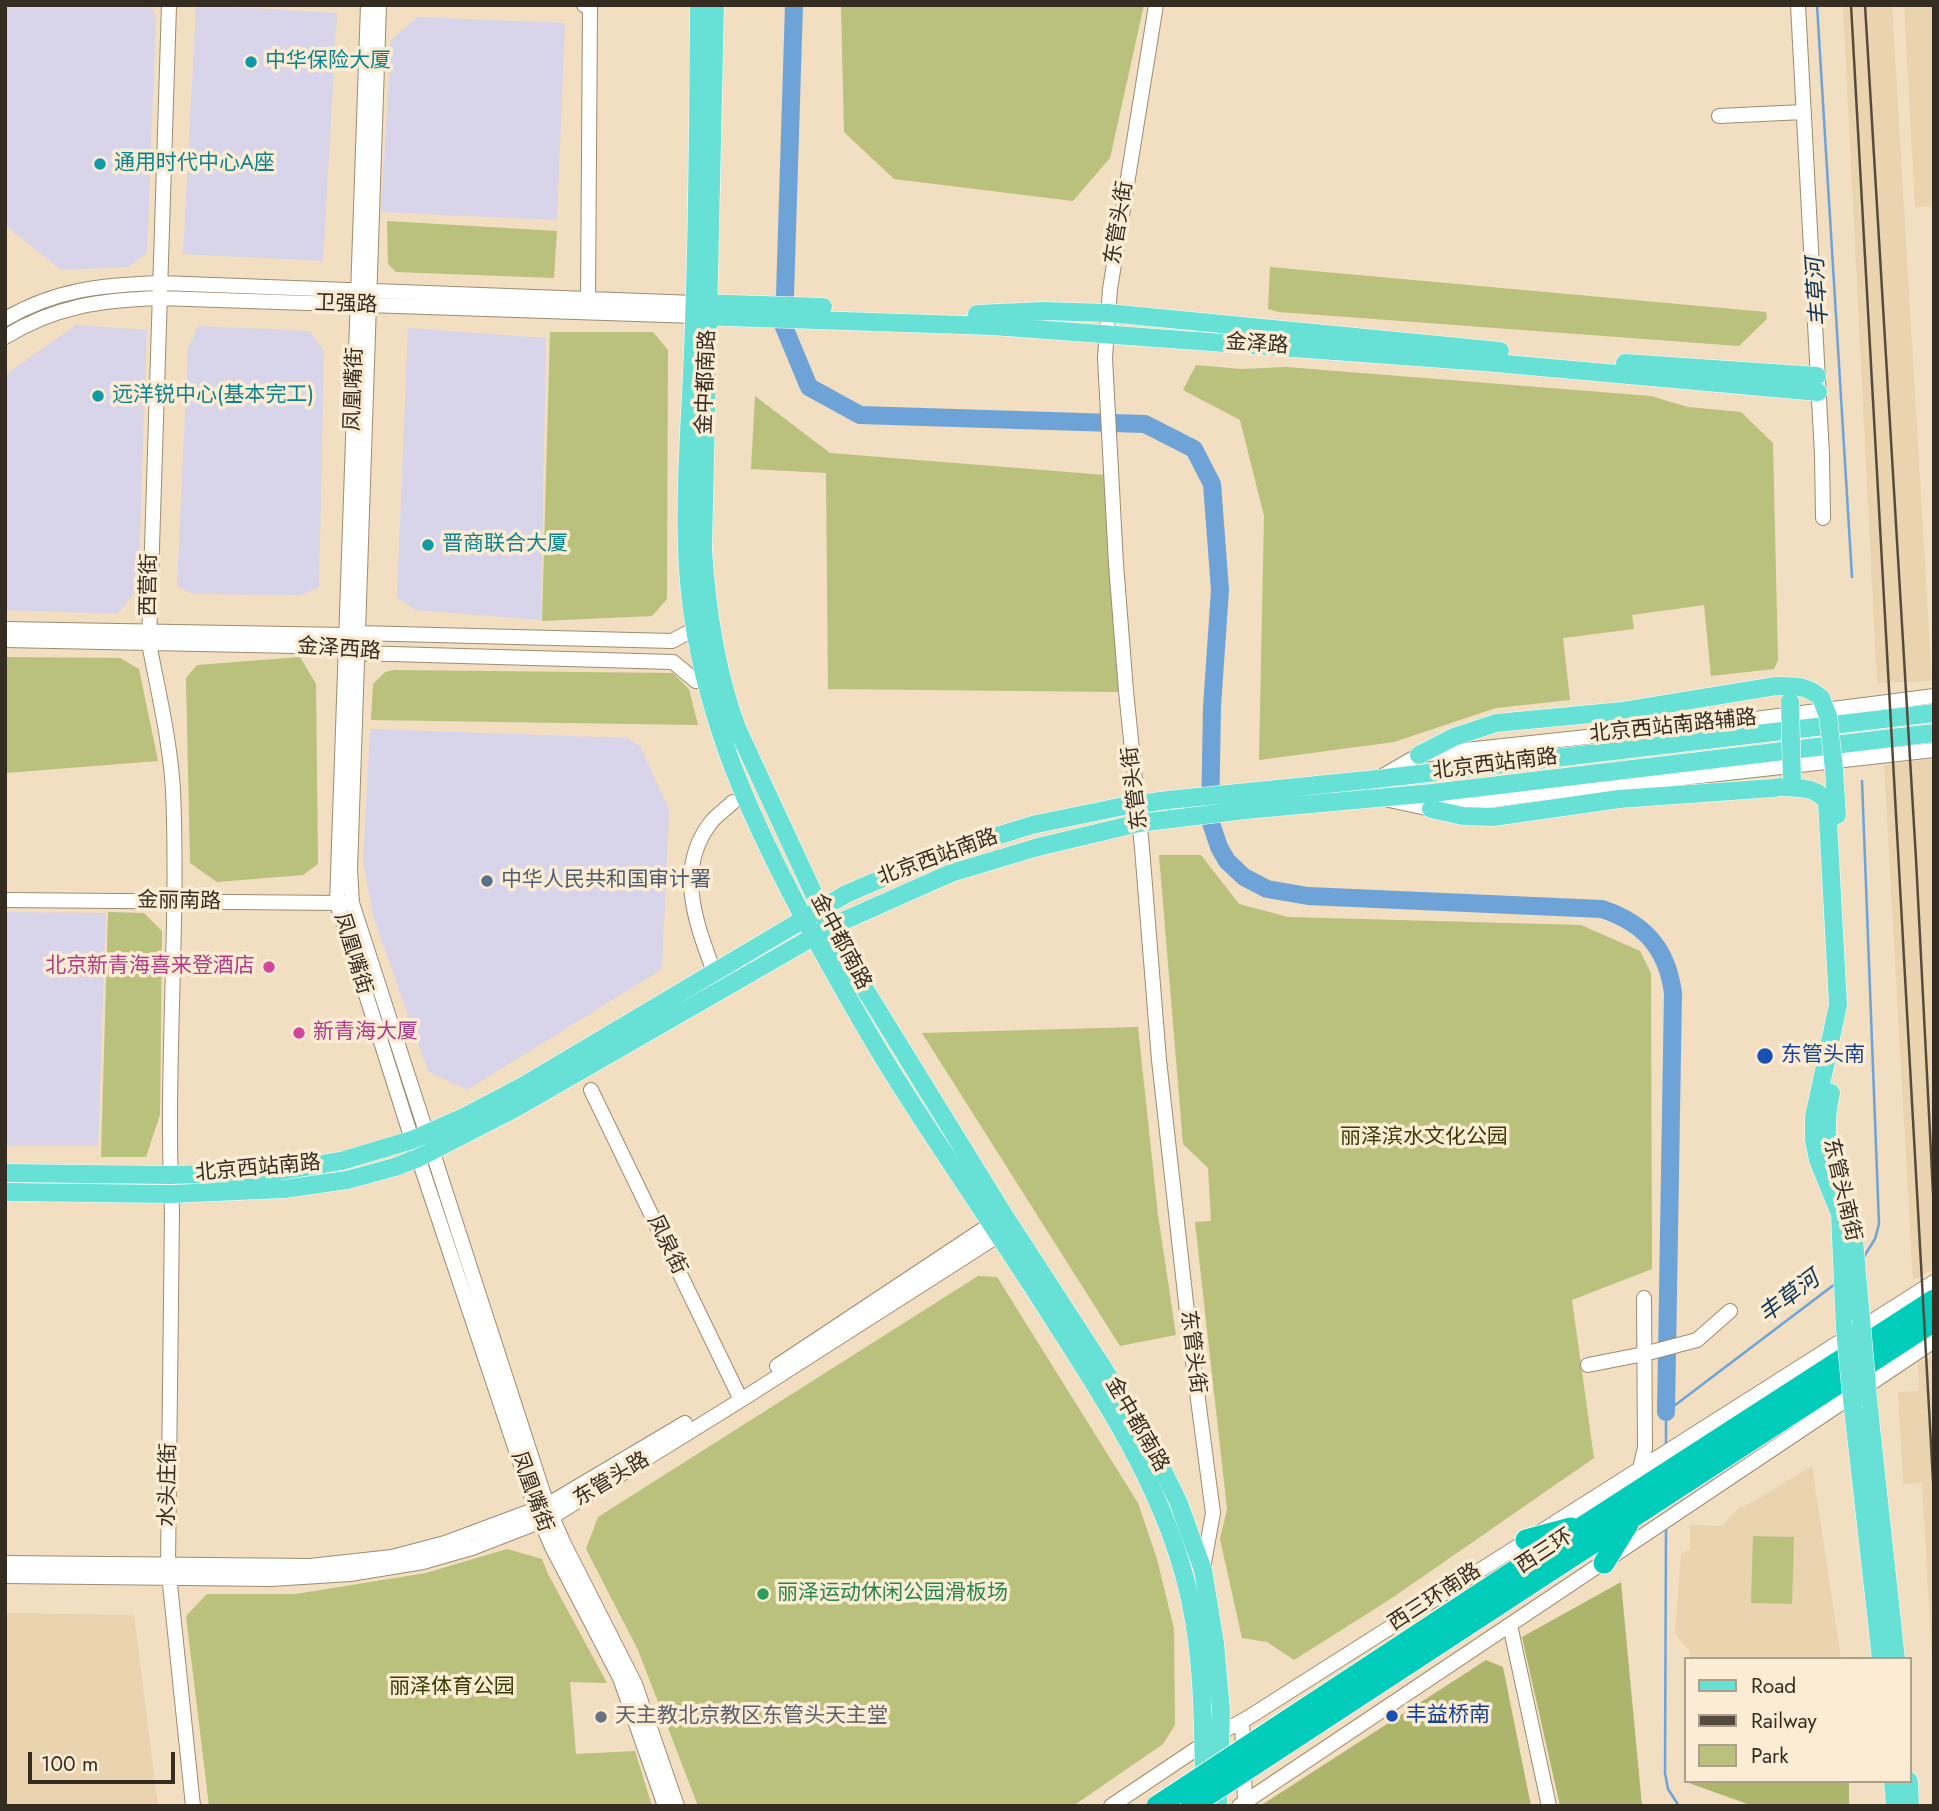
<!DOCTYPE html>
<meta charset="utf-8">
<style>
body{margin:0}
#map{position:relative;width:1939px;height:1811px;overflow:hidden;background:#f2dec1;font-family:Jost,sans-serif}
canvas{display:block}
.frame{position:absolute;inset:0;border:7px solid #352d22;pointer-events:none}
.legend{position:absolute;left:1684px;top:1657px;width:228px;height:126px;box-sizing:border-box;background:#fcecd4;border:2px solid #aca08d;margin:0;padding:9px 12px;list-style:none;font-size:21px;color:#352d22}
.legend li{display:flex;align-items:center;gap:14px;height:35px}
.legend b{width:35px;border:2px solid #aca08d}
.scale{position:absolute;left:28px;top:1752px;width:147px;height:32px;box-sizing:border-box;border:4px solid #352d22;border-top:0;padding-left:9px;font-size:21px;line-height:24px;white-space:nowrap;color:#352d22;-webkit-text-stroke:5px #fcecd4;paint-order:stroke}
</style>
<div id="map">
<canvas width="1939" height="1811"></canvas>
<div class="frame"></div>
<ul class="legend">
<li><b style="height:9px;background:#67e1d6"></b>Road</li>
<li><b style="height:9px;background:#554b3d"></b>Railway</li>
<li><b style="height:19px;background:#b9c17c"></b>Park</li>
</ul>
<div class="scale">100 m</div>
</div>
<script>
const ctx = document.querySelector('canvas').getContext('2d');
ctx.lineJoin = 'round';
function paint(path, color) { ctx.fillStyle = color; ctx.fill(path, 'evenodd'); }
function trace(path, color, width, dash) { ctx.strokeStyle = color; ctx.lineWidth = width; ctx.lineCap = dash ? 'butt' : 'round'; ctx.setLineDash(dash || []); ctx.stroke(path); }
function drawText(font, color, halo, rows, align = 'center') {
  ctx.font = font + ' Jost,"Noto Sans SC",sans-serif'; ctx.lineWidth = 7; ctx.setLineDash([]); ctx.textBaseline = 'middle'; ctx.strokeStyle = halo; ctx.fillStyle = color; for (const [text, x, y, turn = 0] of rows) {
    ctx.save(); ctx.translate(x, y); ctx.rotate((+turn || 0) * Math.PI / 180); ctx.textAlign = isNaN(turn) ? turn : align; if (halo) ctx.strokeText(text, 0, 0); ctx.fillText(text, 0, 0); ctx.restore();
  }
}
const commercial = new Path2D(`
 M5,5H149L156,16L147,252L129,267L61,270L5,225Z
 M196,5L337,13L323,261L183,254Z
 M418,17L565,23L557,220L381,212L391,40Z
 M76,325L147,330L138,588L117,614L5,610V375Z
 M198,326L309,331L324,351L319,588L300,595L193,594L177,586L188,348Z
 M408,328L546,338L541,620L415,610L397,597Z
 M370,729L627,738L640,746L669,809L662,969L467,1090L428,1071L374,919L363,861Z
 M5,912L106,913L98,1146H5Z`);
const built = new Path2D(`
 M1843,5H1892L1932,681L1877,683Z
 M1904,5H1934V206L1915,207Z
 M1933,759L1934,1269L1913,1280L1884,765Z
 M1934,1356V1697L1922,1483L1903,1484L1898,1392L1919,1391L1918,1362Z
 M1812,1466L1841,1659H1690V1652L1675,1634L1681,1554L1690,1549V1525L1722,1526L1739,1507H1744Z
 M5,1613L134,1615L158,1806H5Z`);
const green = new Path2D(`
 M841,5H1144L1110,158L1073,201L894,179L844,132Z
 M387,221L557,231L554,278L396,272L388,264Z
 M1270,267L1766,312L1767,319L1739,346L1279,312L1268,309Z
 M550,332H653L668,350L667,599L652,616L542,621Z
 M1196,365L1241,369L1286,367L1651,396L1688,407L1741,412L1773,443L1778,660L1774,669L1711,676L1704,605L1632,615L1634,629L1563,638L1570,700L1496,708L1394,742L1259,760L1264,516L1240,420L1183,390Z
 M755,396L830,453L1105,475L1119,692L828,689L826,473L751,469Z
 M5,657L120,658L139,669L158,761L5,773Z
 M300,657L316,684L318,864L303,875L217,882L190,863L186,678L197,665Z
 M394,670L673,673L689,689L698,725L371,720L373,684L385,672Z
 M1159,855H1201L1239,904L1288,917L1581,925L1640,951L1651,973L1652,1269L1572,1300L1594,1458L1392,1598L1294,1660L1267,1642L1242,1638L1220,1539L1227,1509L1195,1222L1211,1221L1208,1168L1183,1144Z
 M108,912L144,913L162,931L160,1115L146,1157H101Z
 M1138,1027L1158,1215L1176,1335L1120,1346L922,1033Z
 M978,1276L997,1277L1138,1503L1157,1559L1174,1629L1175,1725L1163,1744L1073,1806H698L638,1650L586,1549L598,1517Z
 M1753,1536L1794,1537L1792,1604L1751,1603Z
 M507,1549L542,1559L548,1574L607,1683L570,1682L576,1754L635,1751L652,1806H209L186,1616L207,1594H296L426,1573Z`);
const forest = new Path2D(`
 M1621,1582L1642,1806H1560L1522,1637Z
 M1486,1660L1503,1667L1531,1806H1260Z
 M1689,1781H1849V1806H1753L1689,1783Z`);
const stream = new Path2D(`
 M1817,5L1852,577
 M1862,781L1879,1224L1875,1239L1863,1258
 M1666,1445V1412L1835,1284
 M1666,1525L1665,1773L1668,1789L1679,1806`);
const river = new Path2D(`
 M794,5L784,327L809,387L860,415L1145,424L1194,449L1212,484L1220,590L1212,707L1210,820L1219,847L1227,861L1244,877L1267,889L1308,896L1602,909C1644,923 1667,948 1673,993L1666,1412`);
const minor = new Path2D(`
 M169,5L149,643C158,691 170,740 173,790C179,930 165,1070 172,1211L168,1565L193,1806
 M368,5L337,903L408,1127L536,1510L552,1547L620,1678L665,1806
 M379,5C370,294 358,582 350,870L352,903L547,1505L563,1542L635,1684L677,1806
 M584,5L590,8L588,297
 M1156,5L1110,289L1105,358L1116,564L1126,691L1142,848L1159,1060L1190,1339L1213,1513L1203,1568
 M1798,5L1822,455L1823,518
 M1719,116L1804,112
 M5,319C56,289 103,285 160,283L695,303
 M5,337C55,306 102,300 159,298L695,316
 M5,629L345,635L357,633L672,641L687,633
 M5,640L345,647L356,653L673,662L696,681
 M1381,777L1419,755L1755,719L1934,696
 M1389,800L1431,809L1529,795L1934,750
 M5,900L343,903
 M714,972C696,923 674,868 712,821C718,814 726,809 733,802
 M591,1090L741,1400
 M1588,1365L1644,1354L1697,1340L1730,1311
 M777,1366L991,1224
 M1640,1468L1645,1448L1644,1298
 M5,1563L310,1566L392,1557L445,1543L547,1505L685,1423
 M5,1576L271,1579L350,1574L423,1562L472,1548L552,1517L741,1400L999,1235
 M1510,1625L1549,1806
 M1242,1721L1245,1802
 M1111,1806L1220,1733L1246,1719L1934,1282
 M1239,1806L1934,1341`);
const major = new Path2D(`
 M699,5C698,111 698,216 694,321C692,404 683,488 688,570C692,631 706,691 726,748C747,808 776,866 806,922C835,975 864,1028 897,1080C939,1147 985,1213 1028,1280C1088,1374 1154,1467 1184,1575C1203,1643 1203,1715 1204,1785
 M715,5L703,550C707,611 716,671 737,728L837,944L1004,1215L1142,1428L1178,1501L1203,1570L1215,1643L1221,1710L1218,1806
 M700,303L823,307
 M977,314L1043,311L1108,313L1500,351
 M697,316L992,326L1484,362L1818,392
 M1625,363L1817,376
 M1419,755L1454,737L1496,723L1623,711L1776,686C1795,686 1807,685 1821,698
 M1834,769L1837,815
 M1783,787C1800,788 1817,787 1827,802L1838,1005L1814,1117V1140L1818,1160L1840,1214L1845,1329
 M1431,809L1463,816L1493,817L1619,799L1774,788L1789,785L1791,782
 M1831,1093C1824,1123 1826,1149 1837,1178
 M5,1173L171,1175L273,1172L341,1161L412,1140L464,1117L523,1086L846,894L939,854L1032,825L1124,806L1168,800L1377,779L1934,713
 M5,1192L171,1194L284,1189L347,1180L395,1167L418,1158L514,1109L834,925L951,873L1038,847L1139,823L1245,810L1432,793L1934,733
 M1853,1228L1861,1319
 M1868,1399L1896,1659
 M1853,1409L1881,1659
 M1893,1781L1895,1806
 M1909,1781L1910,1806`);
const highway = new Path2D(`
 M1526,1540L1571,1528
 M1604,1563L1628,1524
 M1525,1564L1934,1300
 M1536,1580L1934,1321`);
const rail = new Path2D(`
 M1851,5L1934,1498
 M1865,5L1916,859L1934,1212`);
const majorBridge = new Path2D(`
 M1821,698L1828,716L1834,769
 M1790,702L1792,780
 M1861,1319L1868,1399
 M1845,1329L1853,1409`);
const highwayBridge = new Path2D(`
 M1157,1806L1525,1564
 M1191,1806L1536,1580`);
const markers = [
 [251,62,7,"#0f9aa8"],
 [100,164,7,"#0f9aa8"],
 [98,396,7,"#0f9aa8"],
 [428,545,7,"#0f9aa8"],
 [487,881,7,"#5c6f8a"],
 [269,967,7,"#d1479c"],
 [299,1033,7,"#d1479c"],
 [1765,1056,9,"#1a4fb4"],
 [763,1594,7,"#2e9e5b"],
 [1392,1716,7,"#1a4fb4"],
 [601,1717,7,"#6b7280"]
];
const cultureNames = [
 ["中华保险大厦",265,62],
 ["通用时代中心A座",114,164],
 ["远洋锐中心(基本完工)",112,396],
 ["晋商联合大厦",442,545]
];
const streetNames = [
 ["东管头街",1120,223,-81],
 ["卫强路",346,305,2],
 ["金泽路",1257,345,4],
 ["金中都南路",707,382,-88],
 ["凤凰嘴街",355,389,-88],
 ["西营街",150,585,-89],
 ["金泽西路",339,650,4],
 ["北京西站南路辅路",1673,727,-6],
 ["北京西站南路",1495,765,-7],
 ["东管头街",1136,788,-97],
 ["北京西站南路",938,858,-20],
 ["金丽南路",179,902,1],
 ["金中都南路",840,942,62],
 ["凤凰嘴街",352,954,73],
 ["北京西站南路",258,1169,-5],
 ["东管头南街",1841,1190,77],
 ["凤泉街",666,1245,64],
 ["东管头街",1192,1352,83],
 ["金中都南路",1136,1425,60],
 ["东管头路",612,1480,-31],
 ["水头庄街",169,1485,-89],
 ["凤凰嘴街",531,1492,70],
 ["西三环",1545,1552,-33],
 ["西三环南路",1435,1598,-33]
];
const serviceNames = [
 ["中华人民共和国审计署",501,881]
];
const hotelNames = [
 ["北京新青海喜来登酒店",255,967],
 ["新青海大厦",313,1033,"left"]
];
const transitNames = [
 ["东管头南",1781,1056],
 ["丰益桥南",1406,1716]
];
const parkNames = [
 ["丽泽滨水文化公园",1424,1138],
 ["丽泽体育公园",452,1688]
];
const leisureNames = [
 ["丽泽运动休闲公园滑板场",777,1594]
];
const worshipNames = [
 ["天主教北京教区东管头天主堂",615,1717]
];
const waterNames = [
 ["丰草河",1819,292,-94],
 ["丰草河",1790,1298,-37]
];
paint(commercial, '#d8d4ea');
paint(built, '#ead3af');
paint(green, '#b9c17c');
paint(forest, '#adb56d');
trace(stream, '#6da3d7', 2.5);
trace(river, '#6da3d7', 18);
trace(minor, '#9e8c71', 16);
trace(major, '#fff', 19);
trace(highway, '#fff', 23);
trace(minor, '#fff', 14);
trace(major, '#67e1d6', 18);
trace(highway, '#02cdba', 21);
trace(rail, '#554b3d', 2.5);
trace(majorBridge, '#fff', 19, []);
trace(highwayBridge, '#fff', 23, []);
trace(majorBridge, '#67e1d6', 18);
trace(highwayBridge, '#02cdba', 21);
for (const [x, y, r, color] of markers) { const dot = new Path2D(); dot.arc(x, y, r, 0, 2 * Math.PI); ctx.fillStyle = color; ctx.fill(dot); trace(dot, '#fcecd4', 2.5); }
drawText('21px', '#0d838f', '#fcecd4', cultureNames, 'left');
drawText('21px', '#352d22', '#fcecd4', streetNames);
drawText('21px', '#4e5e75', '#fcecd4', serviceNames, 'left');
drawText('21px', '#b23c85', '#fcecd4', hotelNames, 'right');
drawText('21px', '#164399', '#fcecd4', transitNames, 'left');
drawText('21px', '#393c02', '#fcecd4', parkNames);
drawText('21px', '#27864d', '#fcecd4', leisureNames, 'left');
drawText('21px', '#5b616d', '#fcecd4', worshipNames, 'left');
drawText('italic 23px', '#0d3558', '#fcecd4', waterNames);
</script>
